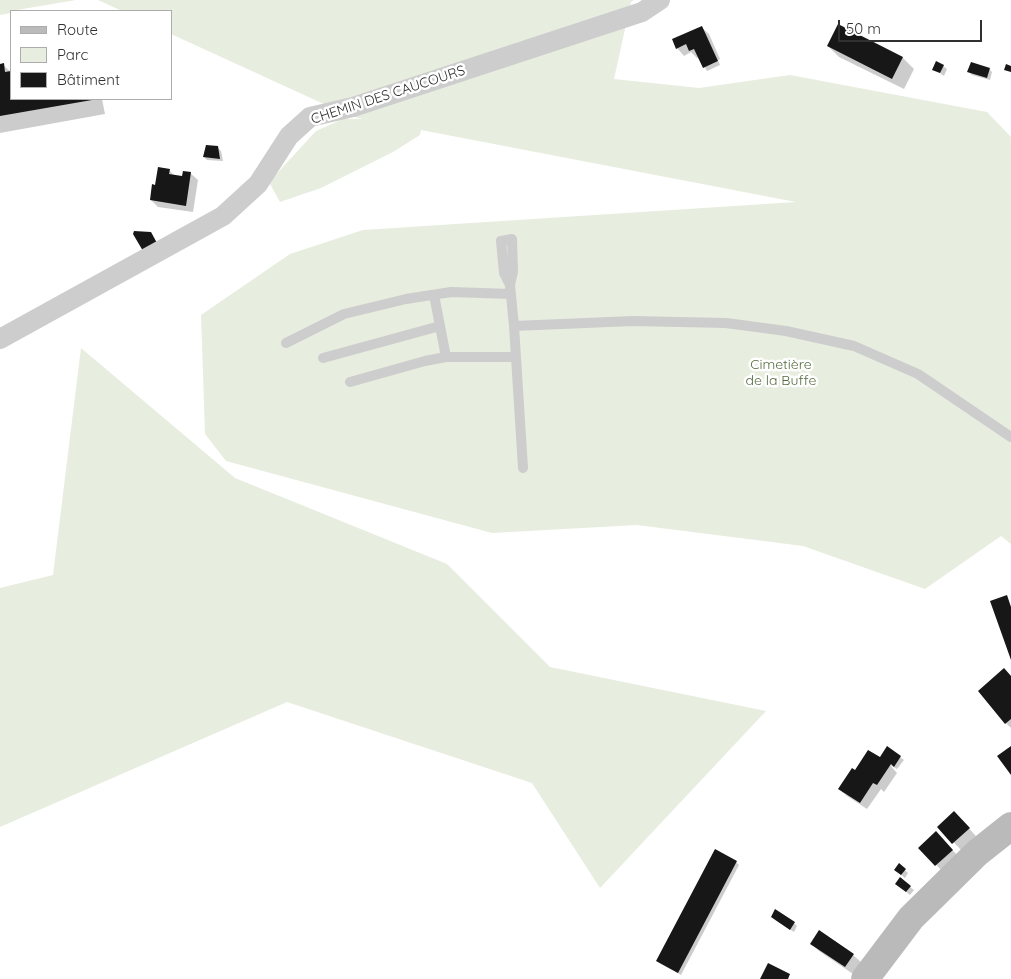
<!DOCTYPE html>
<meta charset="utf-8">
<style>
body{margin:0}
#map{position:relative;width:1011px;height:979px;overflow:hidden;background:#fff;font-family:Quicksand,sans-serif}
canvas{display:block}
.legend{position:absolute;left:10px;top:10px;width:162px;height:90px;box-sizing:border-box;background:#fff;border:1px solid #acacac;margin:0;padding:6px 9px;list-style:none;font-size:15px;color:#303030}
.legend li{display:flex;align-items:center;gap:10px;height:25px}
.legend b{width:25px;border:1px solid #acacac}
.scale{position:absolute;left:838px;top:20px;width:144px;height:22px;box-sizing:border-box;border:2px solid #303030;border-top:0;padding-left:6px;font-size:15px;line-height:18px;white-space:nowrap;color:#303030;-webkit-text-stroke:4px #fff;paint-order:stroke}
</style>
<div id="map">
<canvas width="1011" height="979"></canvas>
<ul class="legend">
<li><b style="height:6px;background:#bababa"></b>Route</li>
<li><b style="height:14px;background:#e7eddf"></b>Parc</li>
<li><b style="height:14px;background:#171717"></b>Bâtiment</li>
</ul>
<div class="scale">50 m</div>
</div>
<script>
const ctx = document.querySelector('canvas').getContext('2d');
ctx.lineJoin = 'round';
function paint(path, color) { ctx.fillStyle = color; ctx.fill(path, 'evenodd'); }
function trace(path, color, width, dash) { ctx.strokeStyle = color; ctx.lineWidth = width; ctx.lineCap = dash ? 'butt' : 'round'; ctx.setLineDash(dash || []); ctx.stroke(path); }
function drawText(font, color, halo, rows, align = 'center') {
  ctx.font = font + ' Quicksand,sans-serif'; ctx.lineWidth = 5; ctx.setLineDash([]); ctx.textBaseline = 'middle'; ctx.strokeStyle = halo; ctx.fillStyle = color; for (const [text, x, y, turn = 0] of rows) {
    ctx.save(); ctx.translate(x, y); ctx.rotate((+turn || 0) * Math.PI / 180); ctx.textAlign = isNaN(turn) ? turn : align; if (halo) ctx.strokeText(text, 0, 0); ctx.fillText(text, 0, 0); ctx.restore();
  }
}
const green = new Path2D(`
 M0,0H76L11,11V13L0,15Z
 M98,0H634L631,2L614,79L699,88L790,75L987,112L1011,137V544L1001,536L925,589L803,546L637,525L492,533L226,461L205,434L201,315L290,254L363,230L796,202L421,130L420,135L393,152L321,188L280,202L269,182L316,131L343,119H363L350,116L171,34V11H122Z
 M81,348L235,478L447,564L550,667L766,711L600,888L532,783L287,702L0,827V588L53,575Z`);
const shadow = new Path2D(`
 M701,27L709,34L720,59L718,60L720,65L707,71L699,57L697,58L691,52L684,56L677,48Z
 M828,46L903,58L914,69L904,89L839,57Z
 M0,65H3L11,72V99H102L105,114L0,133Z
 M943,66L947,69L944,76L934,69Z
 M989,69L992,72L990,80L972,75L969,72Z
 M217,147L221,151L223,161L207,160L204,157Z
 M169,170L175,176L183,177L190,173L198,180L193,212L158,207L151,200L156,186Z
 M1011,676V728L1006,723Z
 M900,757L904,760L897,769L890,765L897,773L884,792L881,789L867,809L847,796L839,789L855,772L880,759Z
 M961,820L976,836L961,850L939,827Z
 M936,833L960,858L943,872L920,848Z
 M736,862L739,865L681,975L661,964L657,961Z
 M899,865L908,873L905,878L899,873Z
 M900,879L914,890L910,895L900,887Z
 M775,920L794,923L797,926L794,932Z
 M819,932L853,955L861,962L853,974L819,951L812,944Z`);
const building = new Path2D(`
 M838,24L903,57L892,79L827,46Z
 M702,26L718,61L703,68L694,49L689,51L686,44L676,49L672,39Z
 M936,61L944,65L940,73L932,70Z
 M971,62L990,68L987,78L967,72Z
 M4,63L5,72L11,71V99L92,100L0,116V64Z
 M1006,64L1011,66V72L1004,70Z
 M206,145L218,146L220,159L203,157Z
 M158,167L170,169L169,174L182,176L183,171L191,172L186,206L150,200L152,184L155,185Z
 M134,231L151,232L157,243L143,251L133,234Z
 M1007,595L1011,607V660L990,601Z
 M1004,668L1011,676V719L1005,724L978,691Z
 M887,746L901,756L894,767L891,764L877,785L873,783L860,803L838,789L852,768L855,770L868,750L880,757Z
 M1011,746V775L997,756Z
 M954,811L970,828L952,844L937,827Z
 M936,831L953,850L935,866L918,848Z
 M715,849L737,861L678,973L656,961Z
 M899,863L906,869L901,875L894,870Z
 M900,877L911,886L906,892L895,884Z
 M775,909L795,922L790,930L771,917Z
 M819,930L854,954L845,967L810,944Z
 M768,963L790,974L788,979H760Z`);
const lane = new Path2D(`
 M510,285L504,273L501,241L512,239L513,272L510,285L514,326
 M434,295L446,357
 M286,343L344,314L406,299L451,292L511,294
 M323,358L440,326
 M350,382L425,361L446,357H516
 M523,468L514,326L633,321L726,323L786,331L854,346L918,374L1011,437`);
const street = new Path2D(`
 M0,339L223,216L258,184L289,136L310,117L353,107L642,12L660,0`);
const secondary = new Path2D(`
 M865,979L911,918L977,853L1011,826`);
const streetNames = [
 ["CHEMIN DES CAUCOURS",388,95,-18]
];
const parkNames = [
 ["Cimetière",781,365],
 ["de la Buffe",781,381]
];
paint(green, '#e7eddf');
paint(shadow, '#0003');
paint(building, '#171717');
trace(lane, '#cdcdcd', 10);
trace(street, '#cdcdcd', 20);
trace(secondary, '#bababa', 28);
drawText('14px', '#303030', '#fff', streetNames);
drawText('14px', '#546c3d', '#fff', parkNames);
</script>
